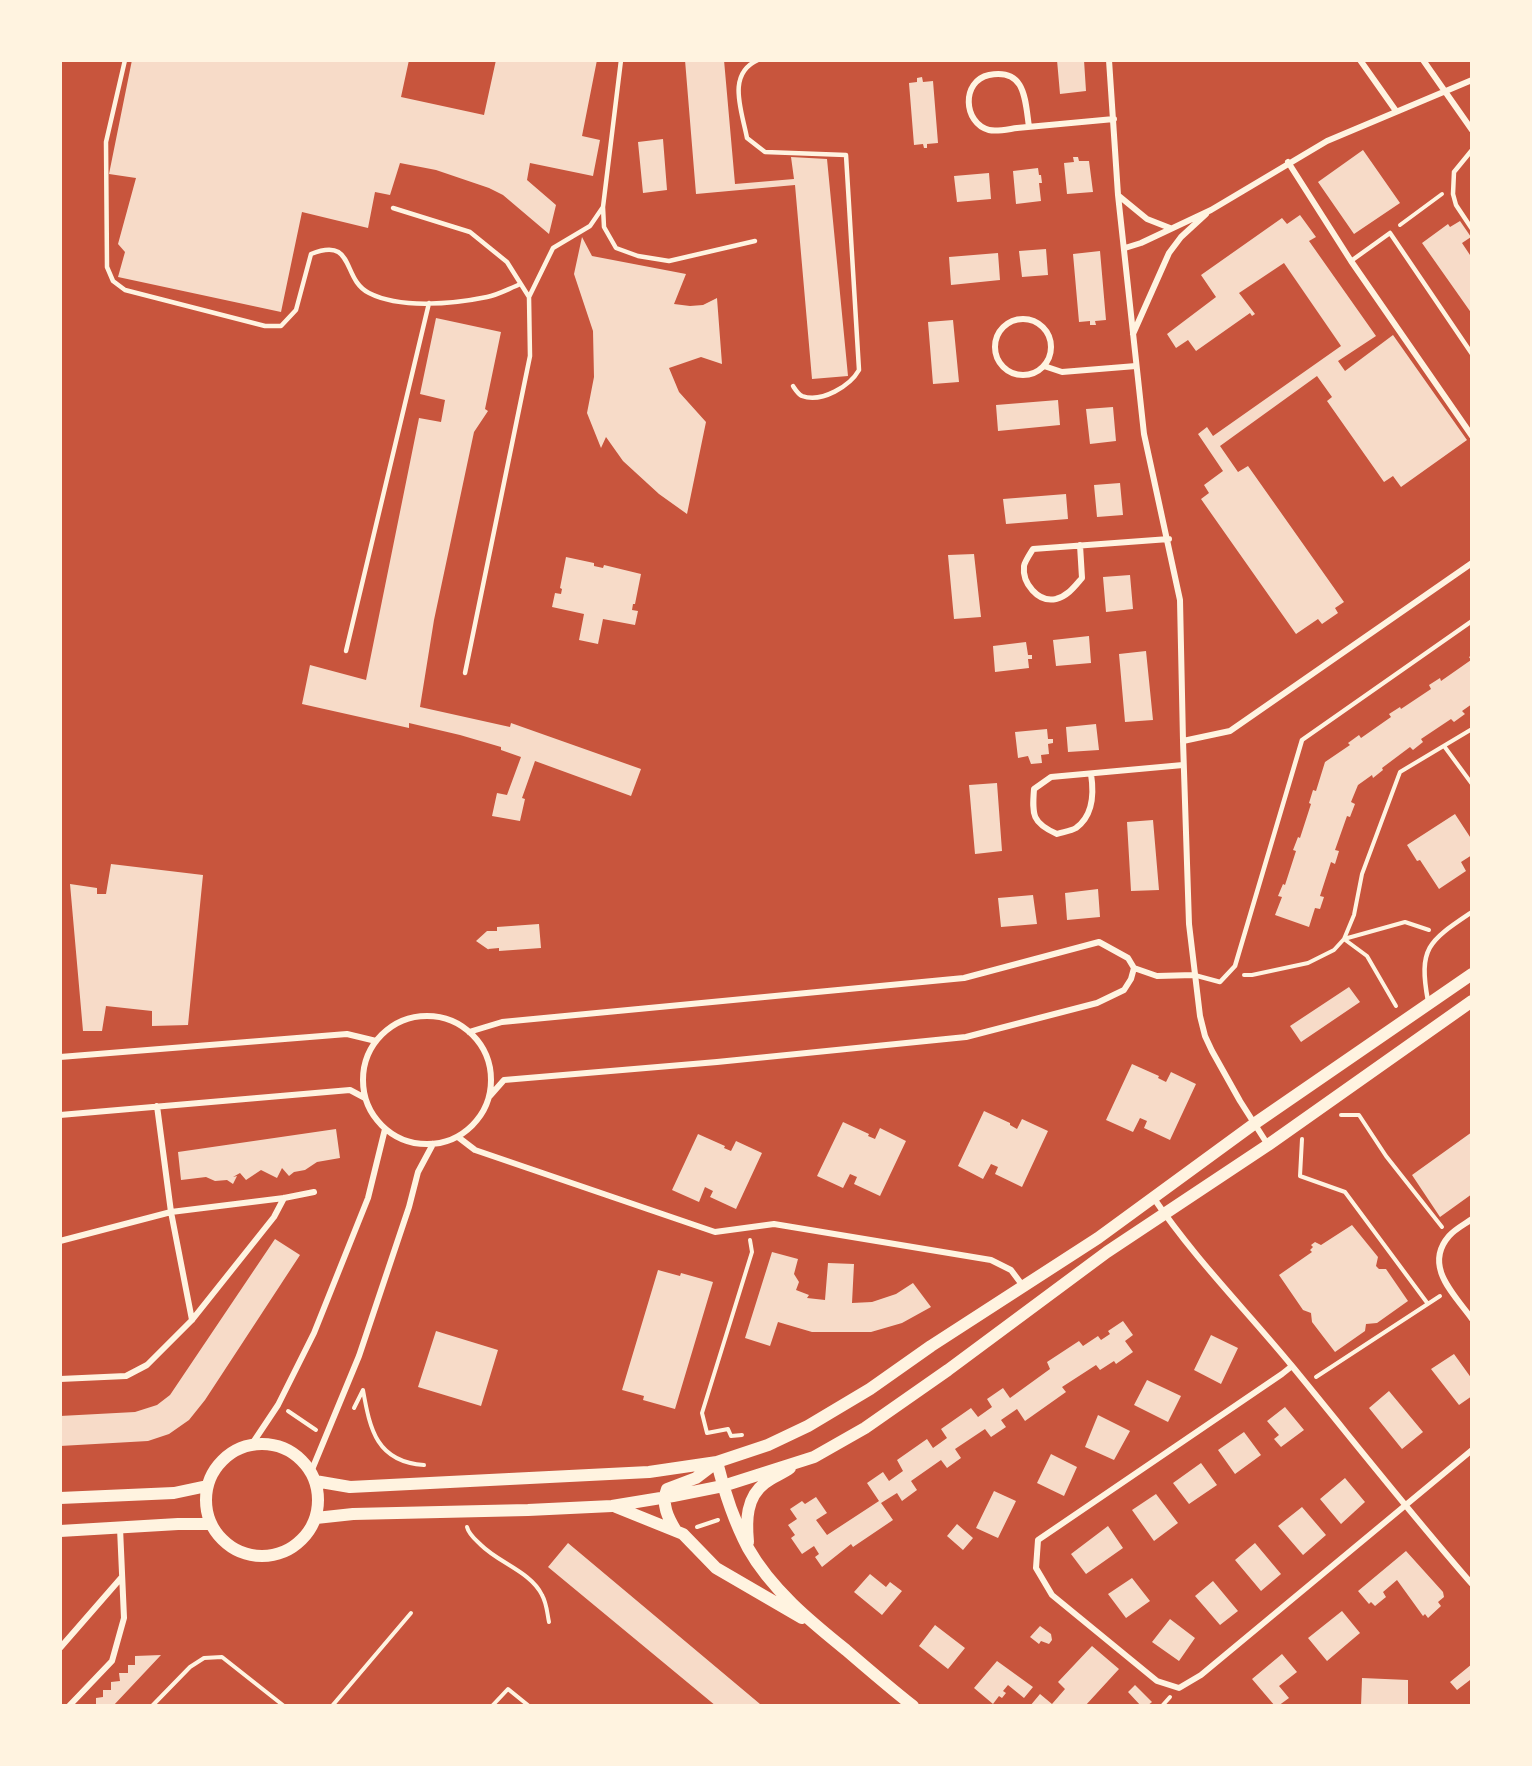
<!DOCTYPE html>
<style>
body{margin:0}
#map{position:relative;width:1532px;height:1766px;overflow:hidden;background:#c8553d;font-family:"Space Grotesk",sans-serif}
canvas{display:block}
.frame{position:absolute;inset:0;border:62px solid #fff3e0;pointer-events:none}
</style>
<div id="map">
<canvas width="1532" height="1766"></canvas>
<div class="frame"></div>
</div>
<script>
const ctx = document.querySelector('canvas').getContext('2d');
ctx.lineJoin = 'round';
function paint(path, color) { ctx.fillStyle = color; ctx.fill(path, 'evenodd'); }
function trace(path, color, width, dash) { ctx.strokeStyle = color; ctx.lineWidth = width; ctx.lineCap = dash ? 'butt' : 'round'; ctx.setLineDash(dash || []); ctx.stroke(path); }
const building = new Path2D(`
 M132,60H409L401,97L484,115L496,60H597L582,136L600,140L593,176L530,163L527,180L556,205L549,234L503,195L489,188L436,170L400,163L390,195L375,192L368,228L302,212L281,312L118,277L125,252L118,244L136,178L109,174Z
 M685,60H724L735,184L794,179L791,157L827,159L848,376L812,379L795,185L696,194Z
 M1057,60H1084L1086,91L1060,94Z
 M922,77L923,82L933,81L938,143L927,144V148H924L923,144L914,145L909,83L917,82V78Z
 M663,139L667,190L643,193L638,142Z
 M1363,150L1400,203L1354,234L1318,182Z
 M1073,157H1078L1079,161H1089L1093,192L1067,194L1064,163L1074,162Z
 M1038,168L1039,175H1041L1042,183H1039L1041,201L1016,204L1013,171Z
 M989,173L991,199L957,202L954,176Z
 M1300,215L1316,237L1309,241L1376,336L1338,361L1345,371L1393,335L1467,440L1401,487L1393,476L1384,482L1327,401L1332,397L1317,376L1220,446L1238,472L1248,466L1344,602L1335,608L1338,613L1322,624L1318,619L1296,634L1201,499L1209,493L1204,485L1223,471L1198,434L1207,427L1213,436L1341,346L1339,343L1284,263L1239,293L1255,314L1252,316L1250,313L1196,351L1188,340L1176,348L1167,334L1216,297L1201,275L1282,218L1287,224Z
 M1460,221L1471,237L1462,243L1472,258V314L1422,243L1448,224L1450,227Z
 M582,237L592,256L686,274L674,304L690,306L703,305L717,298L722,364L701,357L669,368L679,392L706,422L687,514L659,494L623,461L606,437L601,448L587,413L594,377L593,331L574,274Z
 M1046,249L1048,275L1022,277L1019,251Z
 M1100,251L1106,320L1095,321L1096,325H1090V321L1079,322L1073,254Z
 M998,253L1000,280L951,285L949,257Z
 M436,318L501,332L485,409L488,411L474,432L434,620L420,707L510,727L511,723L641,769L631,796L535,761L522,798L525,799L520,821L492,816L497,793L507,795L521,757L501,750V747L460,735L409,723V728L302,704L310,665L366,680L419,418L441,422L445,400L420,394Z
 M953,320L959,382L933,384L928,322Z
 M1058,400L1060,425L998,431L996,405Z
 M1113,407L1116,441L1090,444L1086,409Z
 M1120,483L1123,515L1097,517L1094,485Z
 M1066,494L1068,519L1006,524L1003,499Z
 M974,554L981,617L954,619L948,555Z
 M566,557L594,563V566L603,568L604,565L641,574L635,604H633L632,610L638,611L635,625L603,619L598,644L579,640L584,614L552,607L555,593L561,594L562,589L560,588Z
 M1130,575L1133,609L1106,612L1103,577Z
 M1089,636L1091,663L1056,666L1053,640Z
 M1026,642L1028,655H1032V659H1028L1029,668L995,672L993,646Z
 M1146,651L1153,720L1125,722L1119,654Z
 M1472,655V704L1462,711L1465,714L1454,722L1451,719L1421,739L1423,742L1413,750L1410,747L1382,768L1383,770L1373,778L1372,775L1358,785L1351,802L1355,804L1350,817L1347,816L1335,850L1339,851L1335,864L1331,862L1320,896L1324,897L1320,909L1315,908L1309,927L1275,915L1282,897L1278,896L1283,884L1285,885L1296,851L1293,850L1298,837L1300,838L1311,804L1309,803L1313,790L1316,791L1325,762L1350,745L1348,743L1359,735L1361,738L1391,717L1389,714L1400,707L1401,709L1431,689L1429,685L1440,678L1441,681L1471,660L1469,657Z
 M1096,724L1099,750L1068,752L1066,727Z
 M1047,729L1048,739H1053V743L1048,744L1049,754L1041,755L1042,763L1031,764L1028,756L1018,758L1015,732Z
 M997,783L1002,851L975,854L969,785Z
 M1455,814L1472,840V855L1461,862L1466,871L1439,889L1420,860L1417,861L1407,845Z
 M1153,820L1159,890L1131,891L1127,822Z
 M111,864L203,875L188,1025L152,1026V1011L106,1006L102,1031H83L70,884L97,888V894H106Z
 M1098,889L1100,917L1067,920L1065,893Z
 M1033,895L1037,924L1001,927L998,898Z
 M539,924L541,948L499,951V948L488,949L489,950L476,941L487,931H497V927Z
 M1349,987L1360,1002L1301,1042L1290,1026Z
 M1132,1064L1159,1076L1158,1078L1166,1082L1171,1072L1196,1084L1170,1140L1144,1128L1147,1121L1140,1118L1133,1132L1106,1120Z
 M984,1111L1010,1123V1125L1017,1129L1022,1119L1048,1131L1022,1187L995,1174L998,1167L991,1164L983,1179L958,1166Z
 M843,1122L869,1134L868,1136L875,1139L880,1128L906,1141L880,1196L854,1184L857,1177L850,1174L843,1188L817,1176Z
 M336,1129L340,1158L317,1162L305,1170L294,1172L289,1176L282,1168L277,1178L261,1170L246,1180L240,1173L233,1177L237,1176L233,1184L227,1180L215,1181L206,1177L181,1180L178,1152Z
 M1472,1132V1194L1440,1217L1412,1175Z
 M698,1134L725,1146L724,1148L731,1151L736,1141L762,1153L736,1209L710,1197L713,1191L705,1187L699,1202L672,1190Z
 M1352,1225L1378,1257L1376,1266L1379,1269H1386L1408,1301L1377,1323L1366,1324L1365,1331L1335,1352L1312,1322L1311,1313L1303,1310L1279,1275L1312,1252L1310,1250L1313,1247L1311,1245L1315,1242L1321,1245Z
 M275,1239L300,1255L205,1400L189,1420L169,1434L148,1441L60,1446V1416L135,1412L157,1405L170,1395Z
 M772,1252L798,1259L794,1274L799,1282L796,1290L809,1295L807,1298L825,1300L828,1263L854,1264L852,1303L872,1302L896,1294L913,1283L931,1307L902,1323L871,1332H812L778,1322L770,1346L745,1338Z
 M658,1270L680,1276L681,1273L713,1282L675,1409L643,1400L644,1396L622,1390Z
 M1123,1321L1133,1335L1125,1341L1133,1352L1116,1364L1114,1361L1100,1370L1096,1365L1062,1387L1066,1392L1025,1421L1017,1409L1001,1420L1006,1427L991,1437L985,1429L955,1449L961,1458L947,1468L941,1460L911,1481L917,1490L902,1501L897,1493L881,1503L893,1520L853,1547L851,1544L822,1567L815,1557L819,1554L814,1546L802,1554L791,1538L795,1535L788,1525L797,1519L790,1509L802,1501L805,1504L816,1497L827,1513L816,1520L827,1535L879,1501L867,1483L883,1472L889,1481L903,1471L897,1460L927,1439L933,1448L947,1438L941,1429L971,1408L978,1417L992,1407L987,1399L1003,1388L1010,1398L1050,1369L1047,1362L1079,1341L1083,1346L1098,1336L1101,1340L1110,1334L1108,1331Z
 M436,1331L498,1350L481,1406L418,1387Z
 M1211,1335L1238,1348L1221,1384L1194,1370Z
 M1454,1354L1472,1379V1396L1459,1405L1431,1369Z
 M1147,1380L1181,1396L1168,1422L1134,1405Z
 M1389,1391L1423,1432L1402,1449L1369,1408Z
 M1285,1407L1304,1430L1281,1447L1274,1439L1279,1435L1267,1421Z
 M1098,1415L1130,1431L1114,1460L1085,1447Z
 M1244,1432L1261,1455L1235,1474L1218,1450Z
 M1051,1454L1077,1467L1064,1496L1037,1483Z
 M1201,1463L1217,1485L1189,1504L1173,1483Z
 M1345,1478L1365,1502L1341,1524L1320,1499Z
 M994,1491L1016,1501L998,1538L976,1528Z
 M1156,1494L1178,1523L1154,1541L1132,1510Z
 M1302,1507L1326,1535L1303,1555L1278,1526Z
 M957,1524L973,1538L963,1550L947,1536Z
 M1108,1526L1123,1548L1086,1574L1071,1554Z
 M568,1543L760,1704L759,1706H716L548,1567Z
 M1255,1543L1281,1574L1261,1591L1235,1560Z
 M1406,1551L1443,1592L1444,1597L1438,1602L1441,1606L1428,1618L1425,1614L1423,1616L1397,1580L1383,1592L1386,1597L1375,1606L1371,1602L1369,1604L1358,1591Z
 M870,1574L886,1587L890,1582L902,1591L882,1615L854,1592Z
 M1132,1578L1150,1601L1126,1618L1108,1594Z
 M1213,1581L1238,1611L1220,1625L1195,1596Z
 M1342,1611L1360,1633L1327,1661L1308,1638Z
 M1170,1619L1195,1638L1179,1661L1152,1642Z
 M935,1625L965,1648L948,1669L919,1646Z
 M1040,1626L1051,1634L1052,1640L1049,1644L1041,1641L1039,1644L1030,1637Z
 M1092,1646L1119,1669L1085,1706H1030L1040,1694L1052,1704L1065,1689L1058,1682Z
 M1282,1654L1297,1672L1279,1686L1289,1698L1278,1706H1275L1252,1679Z
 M161,1655L113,1706H96V1698L103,1697V1690H111V1682L120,1681L119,1673H128V1665H135V1656Z
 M997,1661L1033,1687L1024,1698L1008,1685L1003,1691L1006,1693L1002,1698L999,1696L993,1704L974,1688Z
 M1472,1664V1682L1470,1680L1457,1690L1450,1682Z
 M1362,1678L1408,1680V1706H1361Z
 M1135,1685L1152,1702L1147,1706H1141L1128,1692Z`);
const path = new Path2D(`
 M1400,225L1442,194
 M1444,746L1472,784
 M1244,975H1252L1308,963L1334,950L1344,939L1354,915L1362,874L1400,772L1472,729
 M1396,1006L1367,956L1344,939L1405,922L1429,930
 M1341,1115H1359L1386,1156L1442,1227
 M1302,1139L1300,1176L1345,1192L1428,1304
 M1316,1377L1440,1296
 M354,1408L363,1390C370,1430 377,1462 424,1465
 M288,1411L316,1430
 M742,1435L731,1436L728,1429L707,1433L702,1413L752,1252L750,1240
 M467,1527C469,1535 476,1540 481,1545C499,1563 531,1572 542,1595C547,1604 547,1613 549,1622
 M697,1527L718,1520
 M152,1706L190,1667L204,1658L222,1657L284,1706
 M332,1706L411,1613
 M492,1706L508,1689L529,1706
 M1162,1706L1170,1697`);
const service = new Path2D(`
 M125,60L106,142L107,267L113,281L125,290L265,326H281L296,310L311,254C356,236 341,279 369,293C400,309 453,304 487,297C498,295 510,288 521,284
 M758,60C726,74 742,111 747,138L765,152L846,155L859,370C850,386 822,403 802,396C798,394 795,389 793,386
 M1472,150L1454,172L1453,194L1456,205L1472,229
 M603,207L604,227L616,248L638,256L669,261L755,241
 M393,208L470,232L507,262L529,297L530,356L465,673
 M1351,261L1390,233L1472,354
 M529,297L553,248L590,226L603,207L621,60
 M346,651L429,303
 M1194,975L1220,982L1235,966L1302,740L1472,621
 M1428,1001C1418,947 1429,941 1472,912`);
const minor = new Path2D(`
 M1109,60L1118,195L1144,434L1180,600L1183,741L1189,924L1200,1016L1205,1036L1212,1051L1240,1101L1268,1145
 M1360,60L1396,111
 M1423,60L1472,130
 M1029,127C1025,100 1026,68 989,75C961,81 963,123 989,130C997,132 1009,129 1017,128C1049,125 1082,122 1114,119
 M1288,162L1351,261L1472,436
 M1119,196L1147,219L1170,228
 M1125,248L1141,243L1211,210L1327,141L1472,80
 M995 347a28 28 0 1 1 56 0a28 28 0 1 1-56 0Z
 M1133,334L1169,253L1181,237L1206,214
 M1044,366L1062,372L1136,366
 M1080,545L1082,578C1075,586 1068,596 1056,599C1038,603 1022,583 1024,566C1025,561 1030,554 1033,549L1169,539
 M1183,741L1230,731L1472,563
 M1091,774C1094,793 1094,815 1076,828C1071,831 1063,832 1057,834C1032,823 1032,815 1034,789L1051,777L1183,765
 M1134,968L1157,976L1194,975
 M363 1080a64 64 0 1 1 128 0a64 64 0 1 1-128 0Z
 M469,1032L502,1022L964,978L1099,942L1128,958L1134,968L1131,979L1124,990L1097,1003L966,1037L717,1062L504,1080L489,1097
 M60,1057L347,1034L376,1041
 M157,1106L171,1212L192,1320
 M60,1115L350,1090L365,1098
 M458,1137L475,1150L715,1232L774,1224L991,1260L1011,1270L1023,1286
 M1153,1197C1194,1258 1246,1310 1292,1366C1352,1439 1410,1513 1472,1584
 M1472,1219C1465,1224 1455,1229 1449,1236C1423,1266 1454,1294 1472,1319
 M60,1241L171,1212L284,1198L314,1192
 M1292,1366L1282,1374L1038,1540L1036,1568L1052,1595L1157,1681L1179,1688L1201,1675L1472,1450
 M60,1379L126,1376L147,1365L192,1320L274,1217L284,1198
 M252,1444L278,1405L314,1333L368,1198L385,1129
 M311,1472L359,1356L409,1207L418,1172L433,1144
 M60,1648L121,1578
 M69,1706L112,1661L124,1618L120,1528`);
const secondary = new Path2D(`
 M206 1500a56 56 0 1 1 112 0a56 56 0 1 1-112 0Z
 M315,1481L350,1487L649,1472L717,1462L768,1445L808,1426L870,1389L931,1346L1098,1238L1254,1124L1472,974
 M60,1498L174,1493L207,1486
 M616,1507L683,1534L716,1568L802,1618
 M316,1518L353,1514L528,1510L612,1506L673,1496L723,1486L814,1457L865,1428L948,1370L1107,1252L1268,1145L1472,1001
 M60,1531L178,1524H211
 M676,1531C668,1518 661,1504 667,1489L696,1478L717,1462C724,1491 734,1521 748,1548C771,1589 810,1621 846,1650C868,1669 890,1688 913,1706
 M748,1542C746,1521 746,1497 765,1483C772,1477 782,1474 790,1468`);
paint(building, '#f7dbc8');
trace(path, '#fff3e0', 4);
trace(service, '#fff3e0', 4.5);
trace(minor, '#fff3e0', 6);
trace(secondary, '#fff3e0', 12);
</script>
